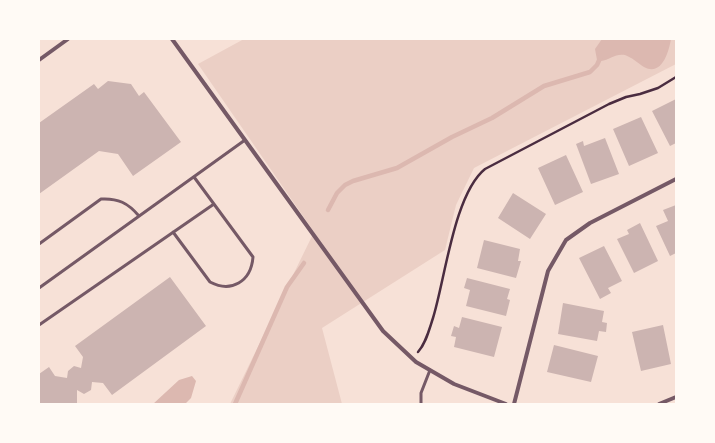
<!DOCTYPE html>
<style>
body{margin:0}
#map{position:relative;width:715px;height:443px;overflow:hidden;background:#f7e1d7;font-family:Montserrat,sans-serif}
canvas{display:block}
.frame{position:absolute;inset:0;border:40px solid #fffaf5;pointer-events:none}
</style>
<div id="map">
<canvas width="715" height="443"></canvas>
<div class="frame"></div>
</div>
<script>
const ctx = document.querySelector('canvas').getContext('2d');
ctx.lineJoin = 'round';
function paint(path, color) { ctx.fillStyle = color; ctx.fill(path, 'evenodd'); }
function trace(path, color, width, dash) { ctx.strokeStyle = color; ctx.lineWidth = width; ctx.lineCap = dash ? 'butt' : 'round'; ctx.setLineDash(dash || []); ctx.stroke(path); }
const green = new Path2D(`
 M244,39H676V64L474,168L456,205L445,250L322,328L342,404H230L314,232L198,64Z`);
const water = new Path2D(`
 M602,39H671C669,51 662,77 644,67C638,63 631,57 625,55C616,53 609,60 601,61L597,60L595,49Z
 M192,376L196,381L191,398L185,404H153L179,380Z`);
const stream = new Path2D(`
 M328,210L337,193L345,185L353,181L397,168L452,137L492,118L544,86L590,72L597,65L601,56
 M235,404L287,287L304,263`);
const building = new Path2D(`
 M108,81L131,84L139,96L144,92L181,142L133,176L118,154L99,151L39,194V123L94,84L98,89Z
 M676,99V143L670,146L652,111Z
 M641,117L658,153L629,166L613,129Z
 M605,138L619,174L591,184L576,144L583,141L584,146Z
 M566,155L583,192L555,205L538,168Z
 M513,193L546,214L530,239L498,218Z
 M676,205V253L670,256L656,226L668,221L663,210Z
 M640,223L658,261L634,273L617,239L629,234L627,230Z
 M484,240L520,249L518,261H521L516,278L477,268Z
 M604,246L622,281L608,288L611,293L600,299L579,258Z
 M170,277L206,326L112,395L103,383L92,382L91,390L84,394L77,390V404H39V374L49,367L55,376L67,378L68,371L74,366L81,368L83,357L75,346Z
 M467,278L510,289L507,299L510,300L506,316L466,306L470,290L464,288Z
 M563,303L604,311L602,322L607,323L606,332L599,331L597,341L558,334Z
 M462,317L502,327L494,357L454,347L456,337L451,336L454,326L459,328Z
 M663,325L671,364L641,371L632,332Z
 M554,345L598,356L591,382L547,372Z`);
const path = new Path2D(`
 M418,352C426,343 429,330 433,318C445,280 454,194 485,169L609,104L626,97L640,94L658,88L676,77`);
const service = new Path2D(`
 M173,232L210,282C231,293 251,282 253,257L194,177
 M39,244L101,199C118,198 128,203 139,216
 M39,288L245,140
 M39,325L214,204
 M421,404V393L430,370`);
const minor = new Path2D(`
 M172,39L383,331L416,362L454,384L506,404
 M39,60L68,39
 M514,404L548,271L566,240L590,223L676,179
 M659,404L676,397`);
paint(green, '#ebcfc5');
paint(water, '#dcb8b0');
trace(stream, '#dcb8b0', 4.5);
paint(building, '#ccb4b1');
trace(path, '#4a2c40', 2.5);
trace(service, '#755966', 3);
trace(minor, '#755966', 4);
</script>
